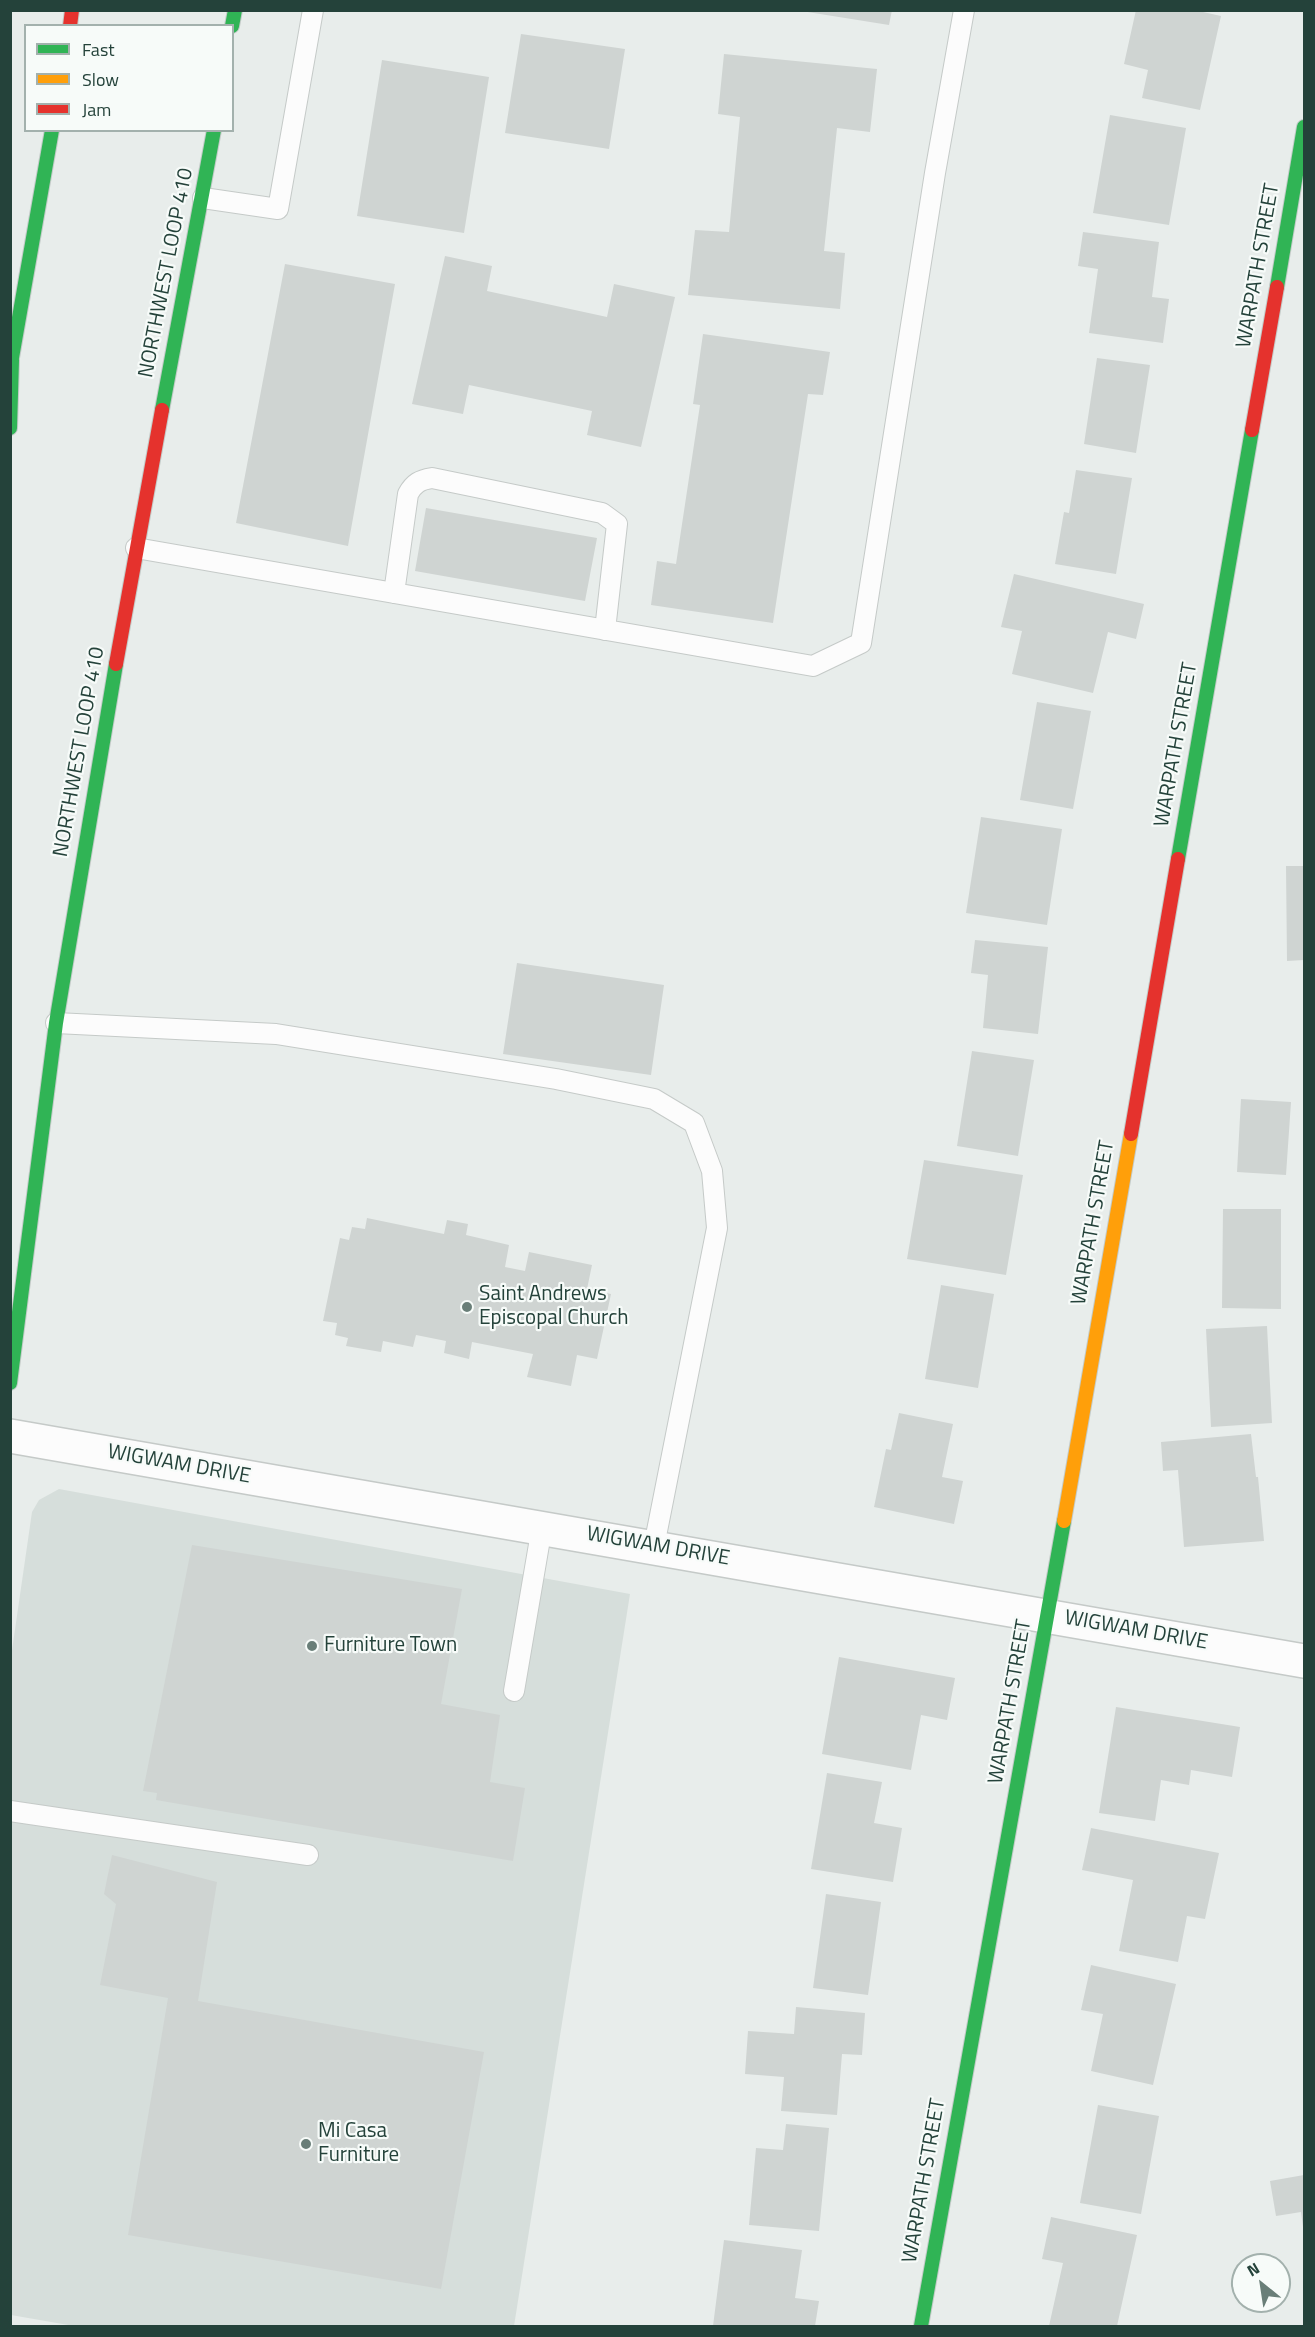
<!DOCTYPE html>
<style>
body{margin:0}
#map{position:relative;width:1315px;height:2337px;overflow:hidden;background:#e8edeb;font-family:"Titillium Web",sans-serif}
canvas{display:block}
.frame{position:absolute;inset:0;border:12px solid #24423a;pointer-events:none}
.legend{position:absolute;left:24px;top:24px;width:210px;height:108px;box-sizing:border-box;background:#f7fbf9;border:2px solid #a3b1ad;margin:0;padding:8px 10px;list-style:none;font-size:18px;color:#24423a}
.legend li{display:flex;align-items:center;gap:12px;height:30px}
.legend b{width:30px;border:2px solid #a3b1ad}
.north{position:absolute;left:1231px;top:2253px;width:60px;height:60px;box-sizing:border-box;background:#f7fbf9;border:2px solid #a3b1ad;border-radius:50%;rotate:330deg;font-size:16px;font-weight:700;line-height:24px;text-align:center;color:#24423a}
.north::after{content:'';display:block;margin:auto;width:21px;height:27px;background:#697e78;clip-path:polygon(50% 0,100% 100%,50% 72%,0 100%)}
</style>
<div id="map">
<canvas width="1315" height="2337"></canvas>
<div class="frame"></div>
<ul class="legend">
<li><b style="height:8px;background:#30b455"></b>Fast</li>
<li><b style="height:8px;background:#ff9f0a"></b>Slow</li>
<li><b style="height:8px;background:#e5322d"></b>Jam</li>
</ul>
<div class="north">N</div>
</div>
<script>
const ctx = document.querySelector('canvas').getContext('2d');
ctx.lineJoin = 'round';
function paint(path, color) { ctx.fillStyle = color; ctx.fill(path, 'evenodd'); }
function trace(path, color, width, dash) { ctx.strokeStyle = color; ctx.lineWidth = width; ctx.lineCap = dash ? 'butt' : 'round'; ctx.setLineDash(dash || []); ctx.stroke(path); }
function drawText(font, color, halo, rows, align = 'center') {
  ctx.font = font + ' "Titillium Web",sans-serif'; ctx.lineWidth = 4.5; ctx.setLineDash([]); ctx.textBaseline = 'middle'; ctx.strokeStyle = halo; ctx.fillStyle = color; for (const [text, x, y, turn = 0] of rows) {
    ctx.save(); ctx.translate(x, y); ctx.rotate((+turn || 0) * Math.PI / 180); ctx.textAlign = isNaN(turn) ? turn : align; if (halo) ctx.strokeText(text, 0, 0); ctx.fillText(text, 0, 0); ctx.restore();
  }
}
const built = new Path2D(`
 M59,1489L630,1594L514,2326H74L11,2315L10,1664L32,1512L39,1500Z`);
const building = new Path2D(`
 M795,10H892L889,25Z
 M1136,10H1194L1221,16L1200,110L1142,98L1148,70L1124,64Z
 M521,34L625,49L609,149L505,133Z
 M724,54L877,69L870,132L837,128L824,251L845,253L840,309L688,295L695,230L729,232L740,117L718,114Z
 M382,60L489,77L464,233L357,216Z
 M1110,115L1186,128L1169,225L1093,213Z
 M1083,232L1159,242L1152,297L1169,299L1163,343L1089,333L1098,269L1078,266Z
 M445,256L492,266L487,291L607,317L614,284L675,297L641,447L587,435L592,411L469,385L463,414L412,404Z
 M285,264L395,284L348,546L236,523Z
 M703,334L830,352L823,395L808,394L773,623L651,605L657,561L676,564L700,405L693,404Z
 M1097,358L1150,365L1136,453L1084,444Z
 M1076,470L1132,478L1116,574L1055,564L1064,512L1069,513Z
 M426,508L597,538L585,601L415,571Z
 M1014,574L1144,604L1136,639L1108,632L1093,693L1012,674L1022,631L1001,627Z
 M1037,702L1091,711L1073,809L1020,800Z
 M981,817L1062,829L1047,925L966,913Z
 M1286,866H1304V960L1287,961Z
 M975,940L1048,947L1038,1034L983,1028L988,975L971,973Z
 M517,963L664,985L651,1075L503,1054Z
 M972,1051L1034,1060L1018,1156L957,1146Z
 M1241,1099L1291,1102L1286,1175L1237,1172Z
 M924,1160L1023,1175L1006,1275L907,1259Z
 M1223,1209H1281V1309L1222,1308Z
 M367,1218L444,1234L447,1220L468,1224L466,1235L509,1245L505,1267L525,1271L529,1252L592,1265L587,1289L611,1294L597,1359L577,1355L571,1386L527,1377L533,1354L472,1342L469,1359L444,1353L446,1341L416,1335L413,1347L383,1341L381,1352L346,1346L348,1338L335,1335L337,1323L323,1321L340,1238L349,1240L352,1227L365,1229Z
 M941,1285L994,1294L978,1388L925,1379Z
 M1267,1326L1272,1423L1211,1427L1206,1329Z
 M899,1413L953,1424L942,1477L963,1481L954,1524L874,1507L886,1449L891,1450Z
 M1251,1434L1256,1477H1258L1264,1541L1184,1547L1178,1470L1163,1471L1161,1442Z
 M192,1545L462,1589L441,1704L500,1715L490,1782L525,1788L513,1861L156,1800L157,1793L143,1791Z
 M839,1657L955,1678L947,1720L921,1715L911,1770L822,1754Z
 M1116,1707L1240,1727L1232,1777L1191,1770L1189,1785L1161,1780L1155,1821L1099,1813Z
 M827,1773L882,1782L874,1823L902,1828L893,1882L811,1869Z
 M1091,1828L1219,1853L1205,1919L1187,1916L1178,1962L1119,1951L1133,1880L1082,1870Z
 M112,1855L217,1882L198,2001L484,2052L441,2289L128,2235L168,1998L100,1985L116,1904L104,1894Z
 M826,1894L881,1902L868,1995L813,1988Z
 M1091,1965L1176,1984L1153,2085L1091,2071L1103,2014L1081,2010Z
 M796,2007L865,2013L862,2055L842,2054L837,2115L781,2111L784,2077L745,2074L748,2031L794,2034Z
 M1098,2105L1159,2116L1141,2214L1080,2203Z
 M786,2124L829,2128L819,2231L749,2225L756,2148L783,2150Z
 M1304,2175V2227H1303L1301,2212L1276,2216L1270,2181Z
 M1051,2217L1137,2235L1117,2326H1049L1063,2263L1042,2259Z
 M724,2240L802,2250L795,2298L819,2301L815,2326H713Z`);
const lane = new Path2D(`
 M203,198L278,209L313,10
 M136,548L813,666L861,643L935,173L964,10
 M394,593L408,494C414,483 420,480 432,478L602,513L617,524L605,630
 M56,1023L276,1034L556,1079L654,1099L694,1123L712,1171L717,1228L654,1546
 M514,1691L542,1527
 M10,1811L308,1855`);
const street = new Path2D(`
 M10,1436L1304,1661`);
const fast = new Path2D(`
 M232,26L235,10
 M1277,287L1304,127
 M10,369L52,130
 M162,410L214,130
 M10,428L12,360
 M1178,859L1252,430
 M10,1383L56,1023L116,664
 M921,2326L1064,1521`);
const slow = new Path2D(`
 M1064,1521L1131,1134`);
const jam = new Path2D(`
 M70,26L72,10
 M1252,430L1277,287
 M116,664L162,410
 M1131,1134L1178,859`);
const markers = [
 [467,1307,6,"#697e78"],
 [312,1646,6,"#697e78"],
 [306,2144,6,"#697e78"]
];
const streetNames = [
 ["WARPATH STREET",1259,266,-80],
 ["NORTHWEST LOOP 410",167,273,-79],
 ["WARPATH STREET",1177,745,-80],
 ["NORTHWEST LOOP 410",80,752,-80],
 ["WARPATH STREET",1094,1223,-80],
 ["WIGWAM DRIVE",179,1465,10],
 ["WIGWAM DRIVE",658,1547,10],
 ["WIGWAM DRIVE",1136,1631,10],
 ["WARPATH STREET",1011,1702,-80],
 ["WARPATH STREET",925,2181,-80]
];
const poiNames = [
 ["Saint Andrews",479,1295],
 ["Episcopal Church",479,1319],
 ["Furniture Town",324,1646],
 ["Mi Casa",318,2132],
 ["Furniture",318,2156]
];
paint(built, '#d6dedb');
paint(building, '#cfd4d2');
trace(lane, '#c5cac8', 22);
trace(street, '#c5cac8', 36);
trace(fast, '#c3cbc8', 16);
trace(slow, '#c3cbc8', 16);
trace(jam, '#c3cbc8', 16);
trace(lane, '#fcfcfc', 20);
trace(street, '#fcfcfc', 33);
trace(fast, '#30b455', 14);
trace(slow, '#ff9f0a', 14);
trace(jam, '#e5322d', 14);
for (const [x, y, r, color] of markers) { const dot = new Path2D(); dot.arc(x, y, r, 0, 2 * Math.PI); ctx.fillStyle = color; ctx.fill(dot); trace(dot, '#f7fbf9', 2); }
drawText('21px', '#24423a', '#f7fbf9', streetNames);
drawText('21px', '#24423a', '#f7fbf9', poiNames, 'left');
</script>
